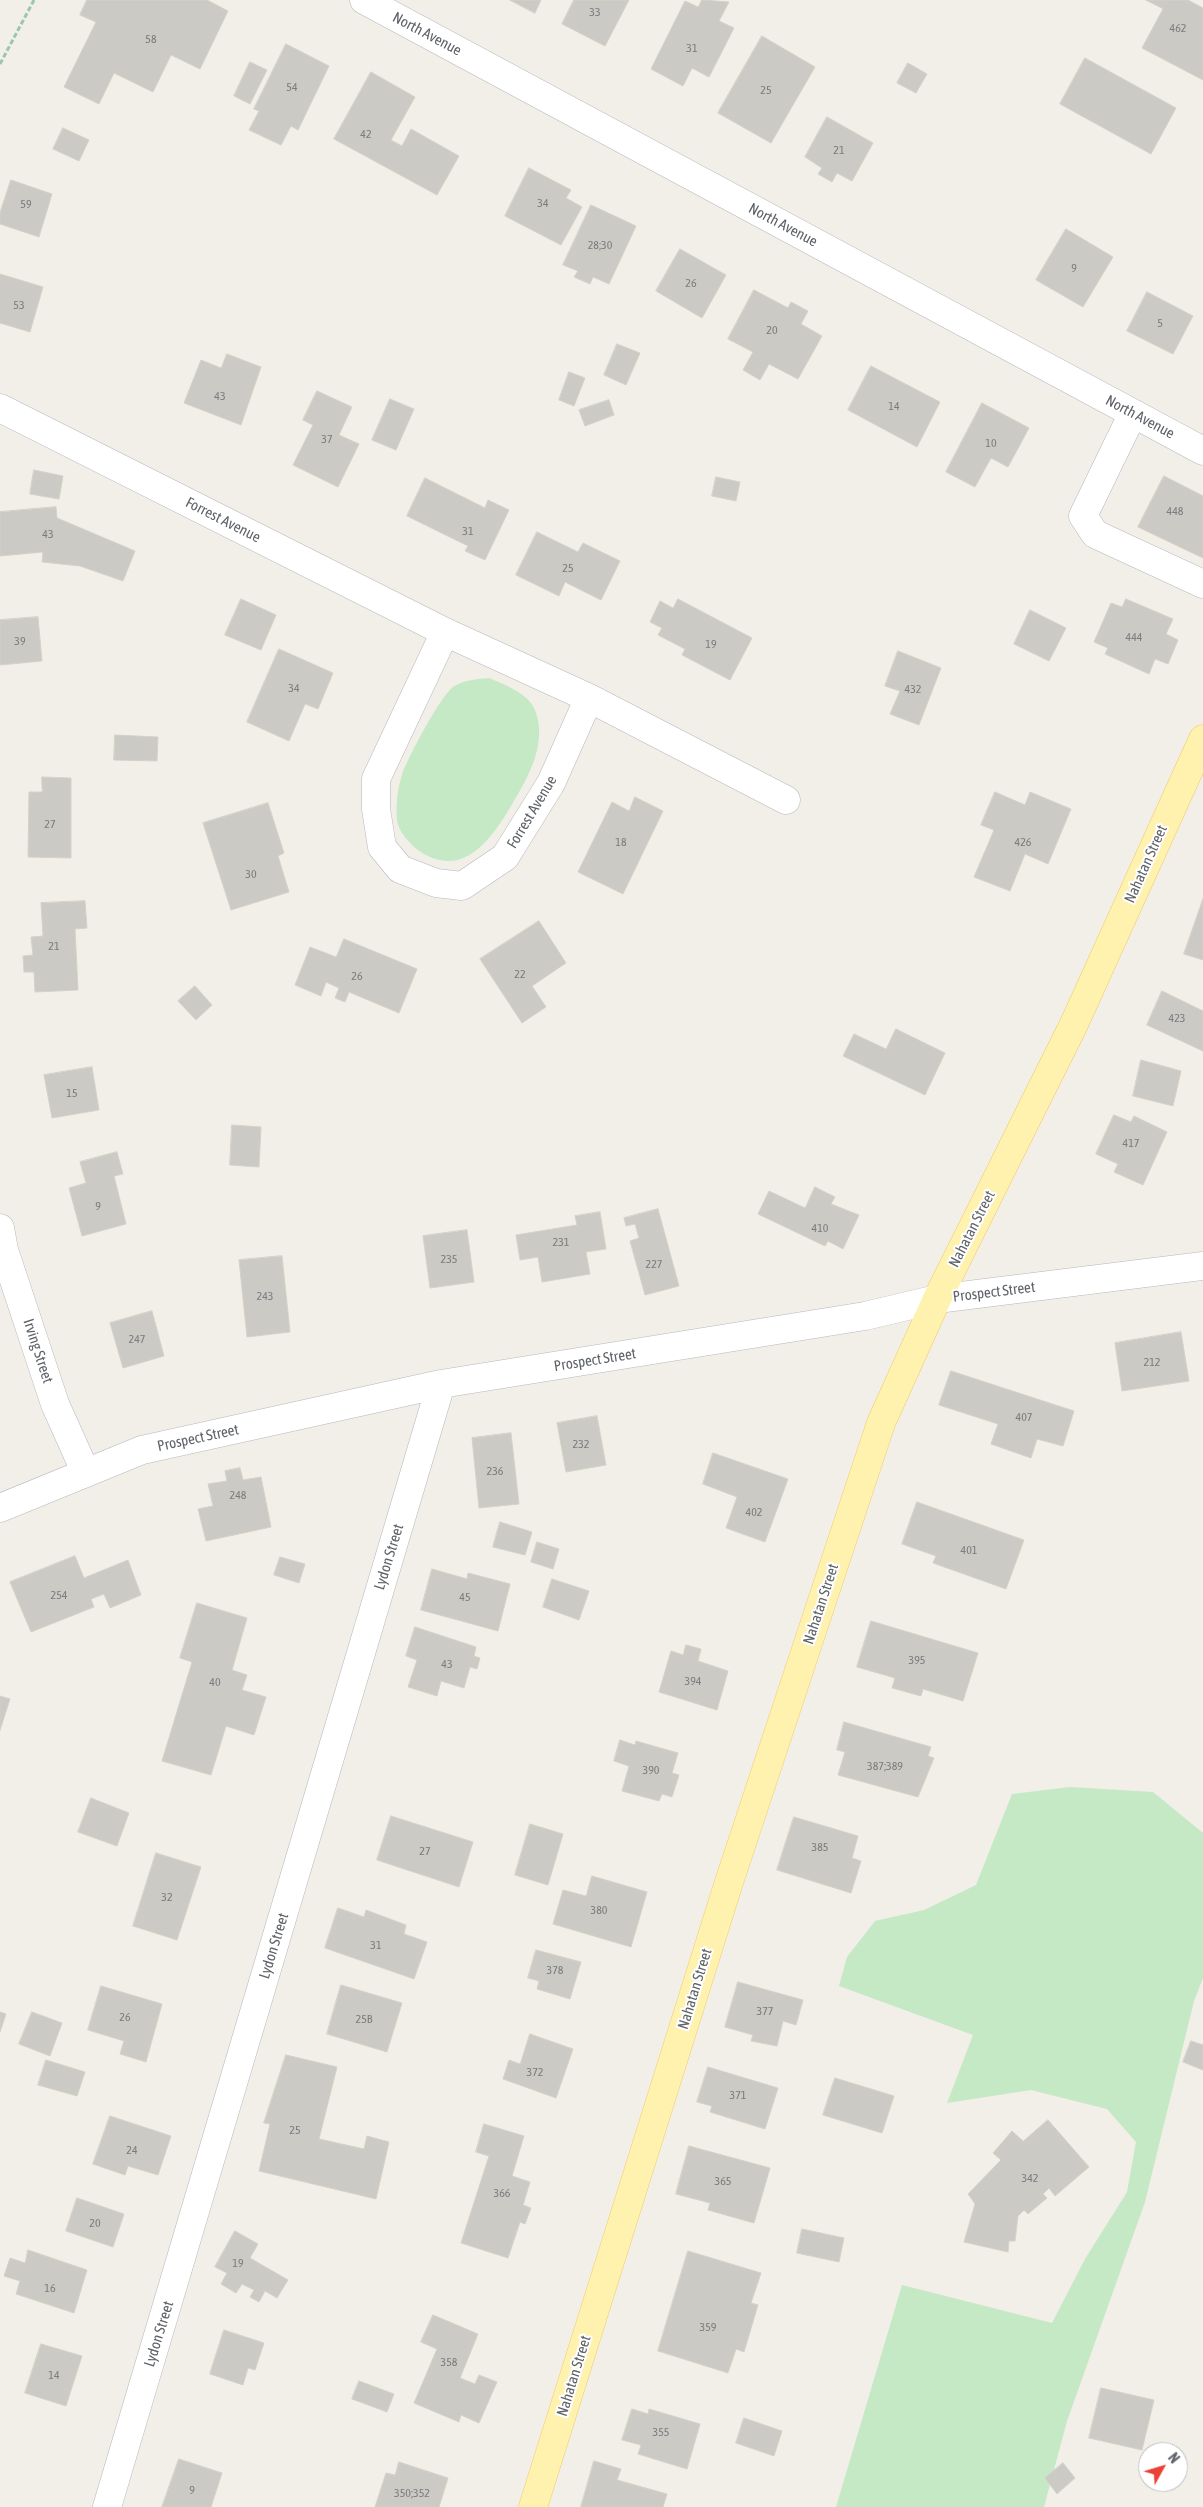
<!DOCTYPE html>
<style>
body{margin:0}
#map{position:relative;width:1203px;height:2507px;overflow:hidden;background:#f1efe8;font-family:"Asap Condensed",sans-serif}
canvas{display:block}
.north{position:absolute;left:1138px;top:2442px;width:50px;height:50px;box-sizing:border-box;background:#fff;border:1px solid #bfc1c3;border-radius:50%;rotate:51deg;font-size:14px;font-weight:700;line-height:20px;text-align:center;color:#5f6368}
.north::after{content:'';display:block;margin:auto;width:18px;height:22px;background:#ea4335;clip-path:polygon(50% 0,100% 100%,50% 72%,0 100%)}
</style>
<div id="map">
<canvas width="1203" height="2507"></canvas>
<div class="north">N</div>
</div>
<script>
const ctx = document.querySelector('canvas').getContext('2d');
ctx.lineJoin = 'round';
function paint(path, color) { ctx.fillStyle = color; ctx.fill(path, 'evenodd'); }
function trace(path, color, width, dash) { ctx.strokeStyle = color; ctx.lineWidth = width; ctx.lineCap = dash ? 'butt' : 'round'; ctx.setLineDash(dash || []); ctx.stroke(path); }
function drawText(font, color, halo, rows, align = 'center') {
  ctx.font = font + ' "Asap Condensed",sans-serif'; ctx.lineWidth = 4; ctx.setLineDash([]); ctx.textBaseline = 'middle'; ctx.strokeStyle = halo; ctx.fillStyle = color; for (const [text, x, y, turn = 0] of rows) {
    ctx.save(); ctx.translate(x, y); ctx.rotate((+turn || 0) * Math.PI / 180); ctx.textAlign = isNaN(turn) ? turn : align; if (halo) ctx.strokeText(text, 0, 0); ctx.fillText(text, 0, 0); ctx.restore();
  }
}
const green = new Path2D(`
 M489,678C505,685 528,693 535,710C548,743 528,778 511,806C491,840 462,881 418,850C410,844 398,831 397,820C396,805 397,790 402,775C407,759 440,697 453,687C463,680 478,679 489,678Z
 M1070,1787L1153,1792L1203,1833V1978L1194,2001L1145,2202L1067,2421L1044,2507H836L902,2285L1052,2323L1085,2259L1127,2192L1136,2142L1107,2109L1031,2090L947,2103L973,2035L839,1986L847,1957L875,1921L924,1910L976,1885L1012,1794Z`);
const building = new Path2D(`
 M87,0H207L228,11L200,69L171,55L153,92L114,73L99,104L64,87L96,22L80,15Z
 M510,0H541L535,13Z
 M574,0H629L605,46L562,24Z
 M702,0L729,2L719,21L734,28L709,77L692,68L683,86L651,69L685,1L698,7Z
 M1146,0H1188L1203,8V80L1142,48L1163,9Z
 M762,36L815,67L771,143L718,113Z
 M286,44L329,66L298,130L291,126L281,145L249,130L259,111L254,109Z
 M1085,58L1176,108L1151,154L1060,104Z
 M250,62L267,70L250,104L234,96Z
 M908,63L927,74L916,93L897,83Z
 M371,72L415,97L391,140L402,146L411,129L459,156L437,195L334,139Z
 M827,117L873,143L852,181L837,173L832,182L818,174L822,168L805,157Z
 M63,128L89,140L79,161L53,149Z
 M529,168L571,190L566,198L582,207L561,245L505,216Z
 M11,180L52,194L39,237L0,224V213Z
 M591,205L636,226L609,284L593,277L590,284L574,277L578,271L563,265Z
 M1066,229L1113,257L1083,307L1036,280Z
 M680,249L726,275L702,318L656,291Z
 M0,274L43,287L30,332L0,323Z
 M754,290L788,308L791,302L808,311L801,324L822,336L798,379L769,364L760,380L743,370L753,352L728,339Z
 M1147,292L1193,316L1173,354L1127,331Z
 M617,344L640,353L626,385L604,375Z
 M227,354L261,367L241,425L184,403L201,360L221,368Z
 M871,366L940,402L917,447L848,410Z
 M569,372L585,378L574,406L559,400Z
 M317,391L352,407L339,435L359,444L338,487L293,465L313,425L303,420Z
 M390,399L414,409L396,450L372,440Z
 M609,400L614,415L585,426L579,410Z
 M982,403L1029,428L1008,467L991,458L975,487L946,472Z
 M34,470L63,476L59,499L30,494Z
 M1164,476L1203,496V558L1138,527Z
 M716,477L740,482L736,501L712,496Z
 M425,478L485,508L488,500L509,510L485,560L465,551L468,546L407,516Z
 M56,507L57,518L135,551L123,581L80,566L42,562L43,552L0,556V512Z
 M537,532L578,552L583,543L620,561L601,600L565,582L559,596L516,575Z
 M241,599L276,615L261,650L225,635Z
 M678,599L752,638L730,680L682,655L685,649L658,635L662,628L650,622L660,601L673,608Z
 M1126,599L1173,619L1166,634L1178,640L1168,664L1155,659L1149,674L1105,654L1108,648L1094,642L1111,603L1122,607Z
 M1030,610L1066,628L1049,661L1014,644Z
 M38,617L42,661L0,665V620Z
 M279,649L333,673L318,709L305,704L289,741L247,722Z
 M898,651L941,668L919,725L890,714L900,691L885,686Z
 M115,735L158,737L157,761L114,760Z
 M42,777L71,778V858L28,857L29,792H42Z
 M995,792L1025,805L1030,792L1071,809L1048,864L1025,854L1010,891L974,877L994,830L981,825Z
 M635,797L663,811L623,894L578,872L612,802L629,811Z
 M268,803L284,853L278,856L289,892L231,910L203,823Z
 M1203,899V960L1184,954Z
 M85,901L87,928L75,929L78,990L35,992L34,972H24L23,956L33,955L31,937L43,936L41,903Z
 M539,921L566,963L532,986L546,1007L522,1023L480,959Z
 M344,939L417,969L399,1013L349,992L345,1002L335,998L339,988L326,982L321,996L295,985L310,947L336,957Z
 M195,986L212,1005L196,1020L178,1001Z
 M1162,991L1203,1011V1051L1147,1025Z
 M896,1029L945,1053L925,1095L843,1056L854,1034L886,1049Z
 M1141,1060L1181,1071L1173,1106L1133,1096Z
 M92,1067L99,1110L52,1118L44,1075Z
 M1114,1115L1131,1122L1134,1116L1167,1132L1143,1185L1114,1172L1118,1164L1096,1154Z
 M232,1125L261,1127L259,1167L230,1165Z
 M117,1152L123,1174L114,1176L126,1224L82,1236L69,1188L86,1183L80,1162Z
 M815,1187L835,1197L831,1204L859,1215L843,1249L828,1241L825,1246L758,1214L769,1191L805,1208Z
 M658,1209L679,1286L645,1295L630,1241L639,1238L635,1224L626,1226L624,1218Z
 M600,1212L606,1249L586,1252L590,1274L542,1282L538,1257L520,1260L516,1235L577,1225L575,1216Z
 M467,1230L474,1282L430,1288L423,1236Z
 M282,1256L290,1332L247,1337L239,1260Z
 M152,1311L164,1356L123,1368L110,1323Z
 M1181,1332L1189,1381L1122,1391L1115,1343Z
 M951,1371L1074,1411L1063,1446L1037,1439L1031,1458L991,1444L998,1424L939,1405Z
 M597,1416L606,1465L566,1472L557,1423Z
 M511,1433L519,1504L479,1508L472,1438Z
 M713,1453L788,1479L765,1542L726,1528L737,1497L703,1484Z
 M240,1468L243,1480L261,1477L271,1527L206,1541L198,1509L213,1506L208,1484L227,1481L225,1471Z
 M917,1502L1024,1540L1006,1589L933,1563L936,1556L902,1544Z
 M500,1522L532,1532L525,1555L493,1547Z
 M537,1542L559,1549L553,1569L531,1562Z
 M75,1556L84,1578L128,1560L141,1595L110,1608L104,1594L91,1599L94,1607L31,1632L10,1582Z
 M280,1557L305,1564L299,1583L274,1575Z
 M432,1569L467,1579L468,1573L510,1584L498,1631L421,1610Z
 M552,1579L589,1591L579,1620L543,1607Z
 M197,1603L247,1618L232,1670L247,1675L242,1690L266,1697L254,1735L226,1726L211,1775L162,1761L192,1662L180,1658Z
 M871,1621L978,1653L963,1701L923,1689L921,1696L892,1688L895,1678L857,1667Z
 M415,1627L476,1647L474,1656L480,1658L477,1669L470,1667L464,1688L441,1681L437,1696L408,1687L417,1660L406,1656Z
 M686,1645L701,1649L698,1661L728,1671L717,1710L659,1692L671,1651L683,1655Z
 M0,1696L10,1699L0,1730Z
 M844,1722L931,1747L928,1756L934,1758L918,1797L838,1775L845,1752L837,1750Z
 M620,1740L635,1745L636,1741L678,1753L672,1773L679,1775L672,1797L662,1794L659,1801L622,1791L629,1766L614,1761Z
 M91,1798L129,1813L117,1846L78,1832Z
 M391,1816L473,1842L459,1887L377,1860Z
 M794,1817L858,1836L852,1858L861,1861L851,1893L777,1870Z
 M530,1824L563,1834L548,1885L515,1875Z
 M156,1853L201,1867L177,1940L133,1926Z
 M592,1876L647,1892L631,1947L553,1924L563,1890L586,1896Z
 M338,1908L364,1917L366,1910L406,1925L404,1934L427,1942L414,1979L325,1948Z
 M536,1950L581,1962L570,1999L537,1989L539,1981L528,1978Z
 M738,1982L803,2000L796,2025L783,2021L777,2046L751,2041L753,2035L725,2027Z
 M341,1985L402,2003L387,2052L327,2034Z
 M101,1986L162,2004L146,2062L120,2054L124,2041L88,2030Z
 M0,2012L6,2014L0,2032Z
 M32,2012L62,2023L50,2056L19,2044Z
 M530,2034L573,2049L556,2098L503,2079L509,2060L520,2064Z
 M1191,2041L1203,2045V2070L1183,2062Z
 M286,2055L337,2067L319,2139L364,2149L367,2136L389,2142L376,2199L259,2171L270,2124L264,2123Z
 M46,2060L85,2072L77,2096L38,2085Z
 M708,2067L778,2088L765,2129L710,2112L712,2106L697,2102Z
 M835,2078L894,2096L882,2133L823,2115Z
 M110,2116L171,2136L158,2175L128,2166L125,2175L93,2164Z
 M1048,2120L1089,2167L1055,2196L1049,2188L1043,2194L1047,2198L1028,2214L1024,2210L1018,2216L1015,2241H1009L1008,2252L964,2242L975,2204L968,2194L1001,2160L993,2153L1012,2131L1023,2141Z
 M484,2124L524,2136L512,2176L530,2182L523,2205L531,2208L525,2224L520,2222L508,2258L461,2243L489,2156L476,2152Z
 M689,2146L770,2168L754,2223L708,2210L710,2203L676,2194Z
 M77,2198L124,2214L113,2247L66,2231Z
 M802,2229L844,2238L839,2262L797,2253Z
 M235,2231L258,2244L250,2258L288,2280L277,2298L265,2291L259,2302L250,2297L254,2290L242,2284L236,2293L221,2284L227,2273L215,2267Z
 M28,2250L87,2270L74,2313L16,2294L20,2281L4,2276L10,2258L25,2263Z
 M688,2251L761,2273L751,2303L758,2305L744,2352L736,2349L728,2373L658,2351Z
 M433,2315L478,2334L460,2378L475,2384L479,2375L497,2382L479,2423L461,2415L459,2422L414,2403L437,2349L421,2342Z
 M224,2330L264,2343L255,2370L248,2368L243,2385L210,2374Z
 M41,2344L82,2356L66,2406L25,2393Z
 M359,2381L394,2394L387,2412L352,2399Z
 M1101,2388L1154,2400L1142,2450L1089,2438Z
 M632,2409L648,2414L649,2409L700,2424L687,2469L638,2454L641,2445L622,2440Z
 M744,2418L782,2431L774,2456L736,2443Z
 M179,2459L222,2473L211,2507H162Z
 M594,2461L621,2469L617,2480L667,2494L663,2507H581Z
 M399,2462L448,2478L439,2507H375L386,2473L395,2475Z
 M1063,2463L1075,2478L1057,2494L1045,2478Z`);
const path = new Path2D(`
 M0,64L34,0`);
const minor = new Path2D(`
 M364,0L1203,451
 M0,408L445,632L589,698L786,800
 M1133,413L1083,516L1095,534L1203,584
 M445,632L376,779V809L382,847L400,869L436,883L462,886L505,857L551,783L589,698
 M0,1228L4,1250L55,1404L85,1471
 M0,1508L142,1450L441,1384L865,1316L937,1299L1203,1266
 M107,2507L441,1384`);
const major = new Path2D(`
 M533,2507L729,1882L881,1423L937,1299L1074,1024L1203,739`);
const numberNames = [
 ["33",595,12],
 ["462",1178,28],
 ["58",151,39],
 ["31",692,48],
 ["54",292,87],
 ["25",766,90],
 ["42",366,134],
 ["21",839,150],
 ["34",543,203],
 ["59",26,204],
 ["28;30",600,245],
 ["9",1074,268],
 ["26",691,283],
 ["53",19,305],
 ["5",1160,323],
 ["20",772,330],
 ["43",220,396],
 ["14",894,406],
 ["37",327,439],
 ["10",991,443],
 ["448",1175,511],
 ["31",468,531],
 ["43",48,534],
 ["25",568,568],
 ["444",1134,637],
 ["39",20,641],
 ["19",711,644],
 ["34",294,688],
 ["432",913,689],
 ["27",50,824],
 ["18",621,842],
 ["426",1023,842],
 ["30",251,874],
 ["21",54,946],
 ["22",520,974],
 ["26",357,976],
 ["423",1177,1018],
 ["15",72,1093],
 ["417",1131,1143],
 ["9",98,1206],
 ["410",820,1228],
 ["231",561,1242],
 ["235",449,1259],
 ["227",654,1264],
 ["243",265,1296],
 ["247",137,1339],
 ["212",1152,1362],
 ["407",1024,1417],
 ["232",581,1444],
 ["236",495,1471],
 ["248",238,1495],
 ["402",754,1512],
 ["401",969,1550],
 ["254",59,1595],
 ["45",465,1597],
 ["395",917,1660],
 ["43",447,1664],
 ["394",693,1681],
 ["40",215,1682],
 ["387;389",885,1766],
 ["390",651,1770],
 ["385",820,1847],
 ["27",425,1851],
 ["32",167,1897],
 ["380",599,1910],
 ["31",376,1945],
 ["378",555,1970],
 ["377",765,2011],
 ["26",125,2017],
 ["25B",364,2019],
 ["372",535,2072],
 ["371",738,2095],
 ["25",295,2130],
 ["24",132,2150],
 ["342",1030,2178],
 ["365",723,2181],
 ["366",502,2193],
 ["20",95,2223],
 ["19",238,2263],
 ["16",50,2288],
 ["359",708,2327],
 ["358",449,2362],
 ["14",54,2375],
 ["355",661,2432],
 ["9",192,2490],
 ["350;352",412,2493]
];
const streetNames = [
 ["North Avenue",427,34,28],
 ["North Avenue",783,225,28],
 ["North Avenue",1140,417,28],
 ["Forrest Avenue",223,520,27],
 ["Forrest Avenue",532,812,-59],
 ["Nahatan Street",1146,864,-66],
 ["Nahatan Street",972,1229,-63],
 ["Prospect Street",994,1292,-7],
 ["Irving Street",38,1351,72],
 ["Prospect Street",595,1360,-9],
 ["Prospect Street",198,1438,-12],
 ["Lydon Street",389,1557,-73],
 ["Nahatan Street",821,1604,-72],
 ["Lydon Street",274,1946,-73],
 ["Nahatan Street",695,1989,-73],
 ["Lydon Street",159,2334,-73],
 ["Nahatan Street",574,2376,-73]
];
paint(green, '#c5e8c5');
paint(building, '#cccac5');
trace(building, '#d6d1c6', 1);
trace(minor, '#b5b8bc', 29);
trace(major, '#f2c960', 29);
trace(path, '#9cc7a9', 3, [5, 2.5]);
trace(minor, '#fff', 28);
trace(major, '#fff2af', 28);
drawText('12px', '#7a7d7f', null, numberNames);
drawText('15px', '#5f6368', '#fff', streetNames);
</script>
